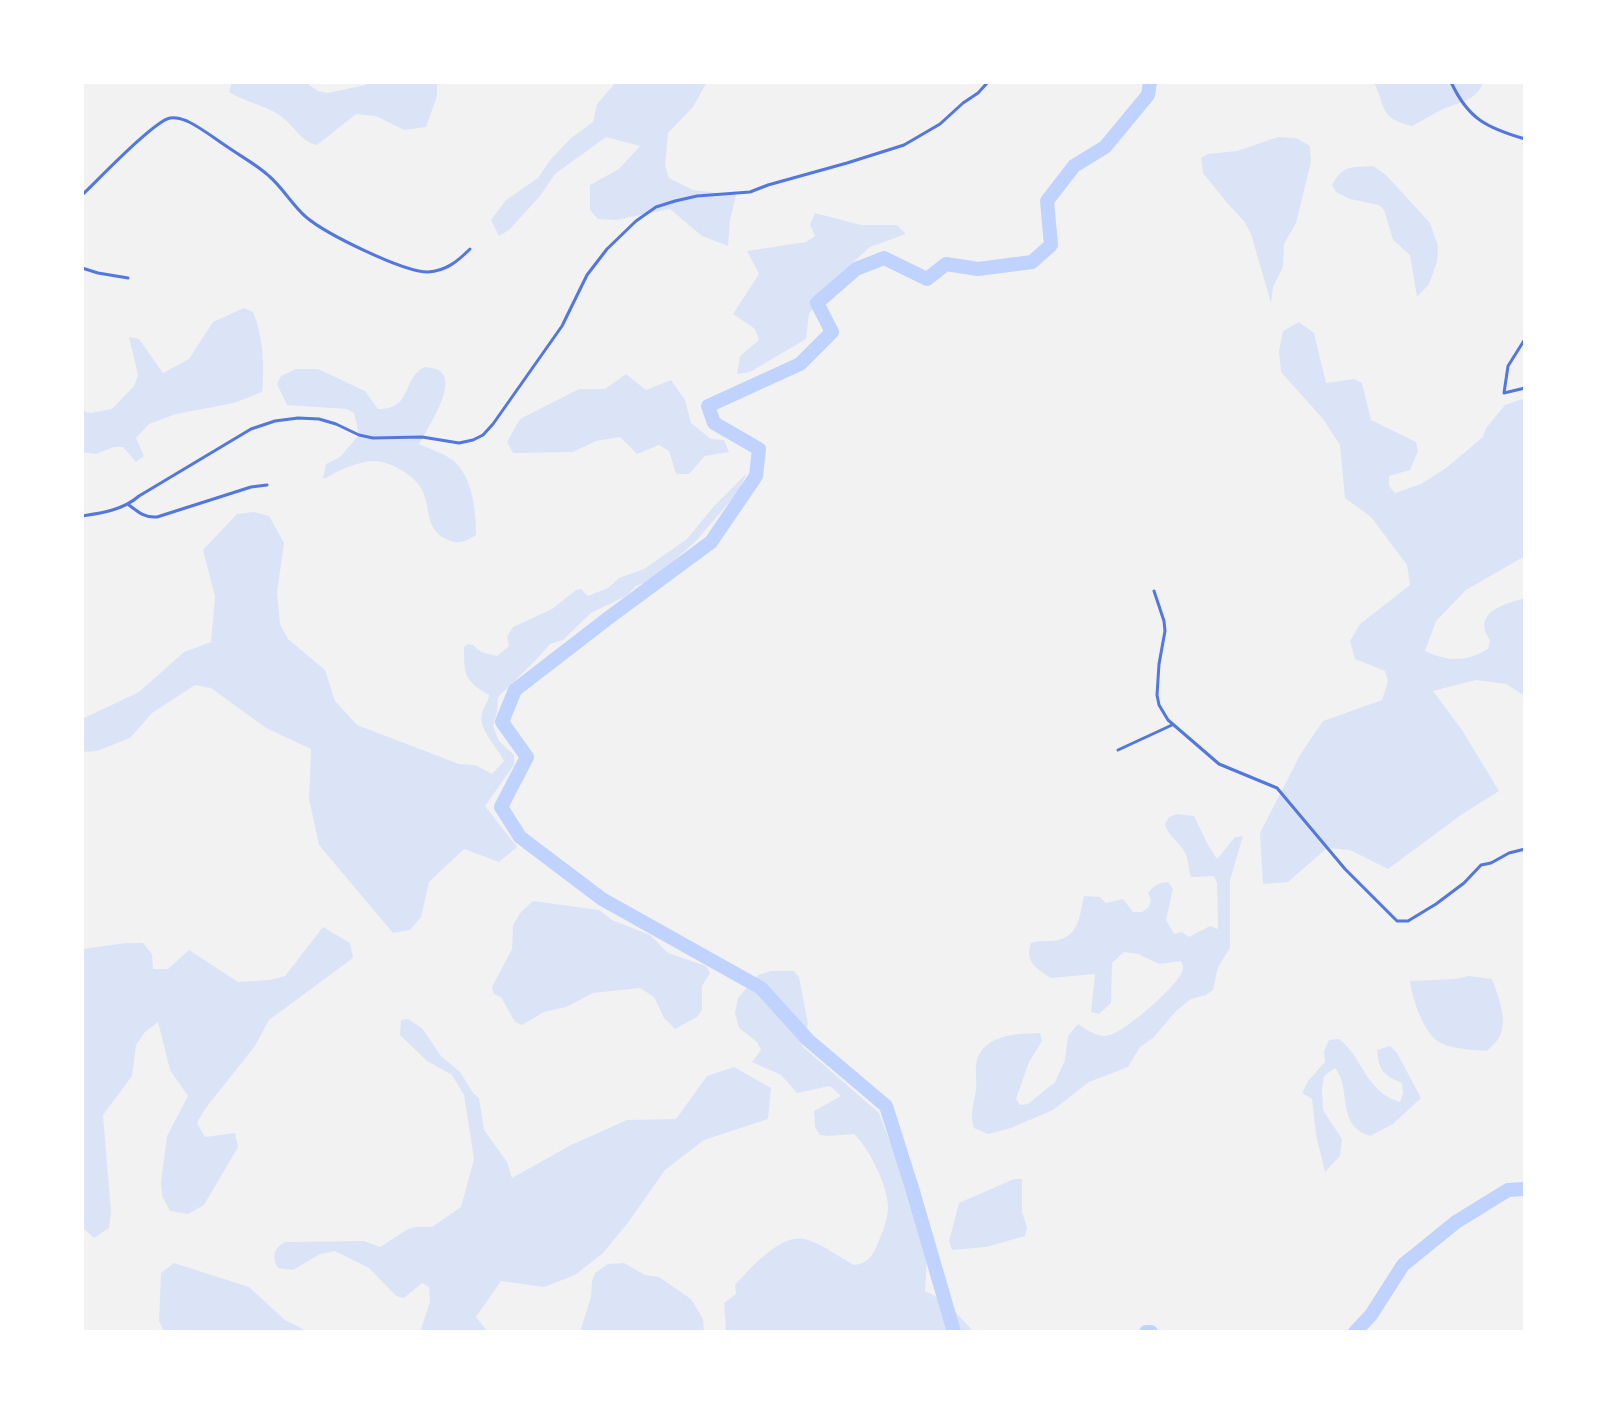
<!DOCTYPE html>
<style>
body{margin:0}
#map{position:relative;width:1607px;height:1414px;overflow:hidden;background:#f2f2f2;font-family:Figtree,sans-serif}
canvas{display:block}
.frame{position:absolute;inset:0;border:84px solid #fff;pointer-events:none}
</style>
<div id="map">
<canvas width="1607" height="1414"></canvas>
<div class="frame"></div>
</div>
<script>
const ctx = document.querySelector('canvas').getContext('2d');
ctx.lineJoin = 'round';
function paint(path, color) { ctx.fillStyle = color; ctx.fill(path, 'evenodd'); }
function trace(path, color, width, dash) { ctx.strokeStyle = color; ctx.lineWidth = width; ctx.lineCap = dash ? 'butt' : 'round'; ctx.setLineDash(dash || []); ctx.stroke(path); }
const green = new Path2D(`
 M232,82H305L318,91L328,93L365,85L368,82H437V96L426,127L404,130L376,116L356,114L317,145C301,142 295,127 282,117C270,107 245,102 229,92Z
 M616,82H707L693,107L668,133L665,166L669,178L693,190L736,195L730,220L728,246L702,236L670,209L616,220L598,219L590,210V185L619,169L640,146L606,137L555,174L540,196L509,230L499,236L491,220L506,200L538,178L551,159L571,138L593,122L597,104Z
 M1374,82H1483C1478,101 1456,103 1441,110C1431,115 1422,121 1412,126C1379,118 1386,108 1374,82Z
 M1278,137L1296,138L1310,146L1311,162L1296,223L1284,244L1283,267L1273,287L1271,303L1251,234L1244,221L1228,204L1203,173L1201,158L1208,154L1237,151Z
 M1373,166L1386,175L1430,223L1438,246L1437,262L1429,284L1417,297L1410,255L1393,240L1384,210L1379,205L1350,199L1336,192L1332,185C1344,164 1350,168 1373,166Z
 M815,213L861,225H897L906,234L870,247L821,291L817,303L809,314L806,339L750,372L737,374L740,356L759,340L755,329L733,314L759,274L747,251L806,242L815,236L810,225Z
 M244,308L253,312C263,336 265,367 262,392L234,403L176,414L149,424L136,438L144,456L136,462L123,447H114L96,454L82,452V411L90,413L112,409L134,386L138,375L129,337L139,339L163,373L189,359L213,322Z
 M1299,322L1314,333L1326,383L1354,379L1362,383L1371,420L1416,442L1418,451L1410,470L1389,476V486L1395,493L1421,484L1446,468L1483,437L1486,428L1505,405L1525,398V556L1466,590L1436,621L1425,651C1448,662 1466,662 1488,649L1490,640C1471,613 1504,604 1525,598V696L1506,684L1476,680L1433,691L1462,730L1499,791L1461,815L1388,869L1350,850L1327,848L1288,882L1263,884L1260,833L1300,755L1323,721L1382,700L1388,681L1385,671L1355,659L1350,641L1360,624L1410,585L1407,565L1371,517L1345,498L1340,445L1323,419L1281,372L1279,351L1283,331Z
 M425,367C431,368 438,368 442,373C455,388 427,429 419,444C430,449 445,454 454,461C473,478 476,512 476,535C466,541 459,545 448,540C423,529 432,507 421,488C414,475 389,461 375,461C365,461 348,466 339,471C333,473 329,477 323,479L326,464L340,457L359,435L354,413L347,409L287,405L277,384L281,376L296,369H318L365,391L378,409C414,409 401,378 425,367Z
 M626,374L646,390L671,380L685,400L691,423L711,439L724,440L729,452L705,456L689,474H676L669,451L659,445L637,454L620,437L596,441L573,452L513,453L507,442L520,419L579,389H605Z
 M747,473L738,492L696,541L652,580L636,586L626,596L591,613L563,640L550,644L535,661L498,697L497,712L493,726L499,741L514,755V765L485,806L517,847L499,862L464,849L429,882L421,917L410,930L393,933L319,845L309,799L311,749L266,728L211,688L195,685L152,713L130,738L97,751L82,752V719L139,692L184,652L211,642L215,597L203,550L237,514L254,512L269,516L284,543L277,592L280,624L288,639L325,670L335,701L357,725L459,764L475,765L492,774L504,761C497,746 478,730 482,713C484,706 488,702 489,695C464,681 464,674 464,647L468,644L473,645L481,652L497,656L509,646L507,637L513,627L552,609L576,590L581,589L588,596L608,588L619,578L644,569L687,539L714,506Z
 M1177,814L1194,816L1208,845L1217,859L1235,837L1243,836L1230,880V948L1218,967L1213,990L1206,995L1191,999L1176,1011L1153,1038L1140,1047L1128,1067L1089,1082L1053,1110L1011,1128L988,1134L974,1128C969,1116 974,1103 976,1090C977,1082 975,1073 976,1064C982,1034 1016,1034 1040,1033L1042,1041L1029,1062L1016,1099L1020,1105L1028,1104L1055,1082L1065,1060L1068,1036L1078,1024C1087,1030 1095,1036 1106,1036C1122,1035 1176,987 1182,972C1184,966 1183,967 1181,961L1159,964L1138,954L1124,952L1112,963L1111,1003L1099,1014L1091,1012L1095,974L1051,978C1037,969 1024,962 1031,943C1038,941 1043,941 1051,941C1079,939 1079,918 1084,896L1100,897L1106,903L1123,899L1133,912H1142L1149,907L1151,900L1148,893C1154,885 1159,883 1168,882L1173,889L1166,920L1174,934L1182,932L1189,937L1210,926L1218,929L1217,883L1214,876L1191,877C1188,869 1189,858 1184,851C1178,841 1168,836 1165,824L1169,817Z
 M533,901L599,910L612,920L650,935L668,953L706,966L710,973L702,986V1010L697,1017L675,1029L664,1018L654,997L640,988L593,993L566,1007L544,1012L522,1025L515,1022L501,997L494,994L492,987L512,949L513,925L521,912Z
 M323,927L350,943L353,958L269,1020L255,1046L205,1109L197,1123L205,1137L235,1133L238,1147L204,1205L188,1214L170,1211L162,1196L161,1181L167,1136L188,1096L170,1070L158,1022L145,1032L136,1045L132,1076L103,1115L111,1212L109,1228L94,1238L82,1227V949L126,943H143L152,954L153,969H168L189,950L238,982L270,980L285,976Z
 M771,971H794L799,977L808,1024L802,1046L879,1113L908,1189L927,1258L925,1291L946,1302L974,1332H726L724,1303L736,1294L735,1285C751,1268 782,1231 808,1240C824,1245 839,1257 854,1265C866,1264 873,1256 877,1245C882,1234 887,1222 888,1209C889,1188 869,1148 854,1134L828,1136L820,1135L815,1127L814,1111L841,1096L830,1086L797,1093L781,1075L752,1062L761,1050L757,1042L739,1028L735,1013L738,998L758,975Z
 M1469,976L1492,979C1498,995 1508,1020 1500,1036C1497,1042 1491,1046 1487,1051C1473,1050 1447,1049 1436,1040C1422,1028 1412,998 1410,981L1455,979Z
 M408,1019L422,1028L441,1056L460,1072L473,1093L479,1098L484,1130L507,1162L512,1178L571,1145L627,1120L676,1119L707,1076L734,1067L771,1088L768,1119L704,1140L665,1170L627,1224L603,1253L575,1275L544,1287L501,1281L476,1317L488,1332H420L430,1302L429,1287L422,1283L404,1298L396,1296L369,1268L335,1251L320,1254L293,1270L278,1268C271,1256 274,1248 285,1242L364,1241L380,1247L408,1229L415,1227H432L461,1207L474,1159L464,1095L452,1075L427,1061L400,1035L401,1020Z
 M1339,1039C1364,1058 1364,1091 1400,1102L1403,1093L1402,1083C1383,1075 1379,1071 1377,1050L1390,1046L1397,1053L1421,1098L1393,1124L1370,1136C1366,1134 1361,1133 1358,1130C1339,1115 1350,1086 1335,1068L1324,1076L1322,1088L1323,1110L1342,1139L1340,1156L1325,1172L1316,1135L1312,1099L1302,1093L1308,1081L1325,1062L1324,1051L1329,1040Z
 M1014,1179H1022V1212L1027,1227L1025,1236L986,1247L952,1250L949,1241L959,1203Z
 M174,1263L249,1287L285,1320L309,1332H164L159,1321L161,1273Z
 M624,1263L645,1275L659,1277L691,1299L703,1319L704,1332H580L591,1297L592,1281L595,1273L608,1264Z`);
const river = new Path2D(`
 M954,1332L912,1188L886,1106L808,1040L761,988L602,899L520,837L501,807L527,757L502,722L515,690L607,619L711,542L756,476L759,449L714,423L708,406L800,364L832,332L817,303L856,269L884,258L927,279L946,264L978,269L1032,262L1051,245L1047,201L1074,166L1105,147L1148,95L1150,82
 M1146,1332H1151
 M1355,1332L1371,1315L1403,1265L1456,1222L1508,1190L1525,1189`);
const minor = new Path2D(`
 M1451,82C1468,119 1487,128 1525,139
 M82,195C98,180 154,121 170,118C175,117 182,119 187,121C202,128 215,139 229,148C242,157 257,165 269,176C283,188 292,205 306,217C326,234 403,272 428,272C446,271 458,261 470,249
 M82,268L98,273L128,278
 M1525,339L1508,366L1504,393L1525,388
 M129,505C138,512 145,518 157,517L251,487L267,485
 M82,516C102,513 123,510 139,496L251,429L275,421L298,418L319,419L336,424L359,435L373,438L422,437L459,443L473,440L483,435L493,424L562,326L587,275L607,249L636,221L656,207L675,201L697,196L750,192L768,185L847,163L904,145L940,124L963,103L978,93L988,82
 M1154,591L1164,621L1165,631L1159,664L1157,695L1159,705L1168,720L1219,764L1277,788L1345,869L1397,921H1408L1436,904L1464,883L1481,865L1491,863L1509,853L1525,849
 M1118,750L1172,725`);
paint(green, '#dbe4f7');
trace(river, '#bfd3fe', 14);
trace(minor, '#5277de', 3);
</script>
